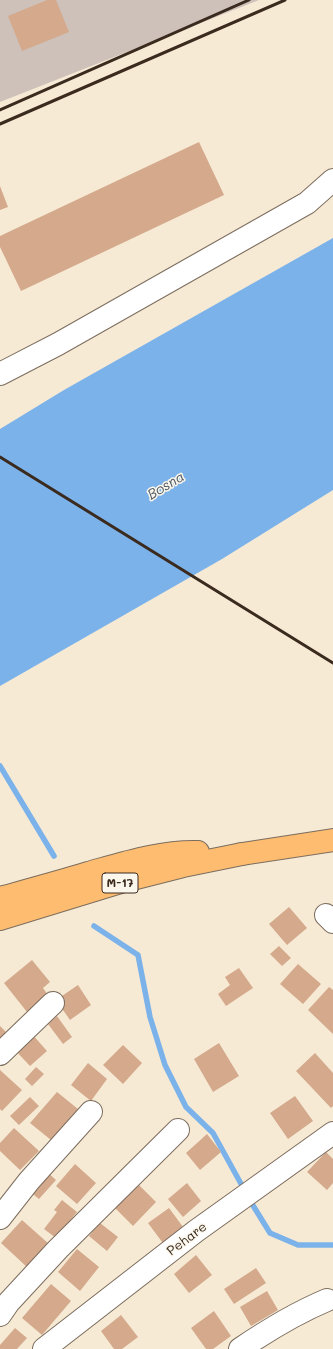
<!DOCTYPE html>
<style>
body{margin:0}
canvas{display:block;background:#f6ead5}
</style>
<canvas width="333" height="1349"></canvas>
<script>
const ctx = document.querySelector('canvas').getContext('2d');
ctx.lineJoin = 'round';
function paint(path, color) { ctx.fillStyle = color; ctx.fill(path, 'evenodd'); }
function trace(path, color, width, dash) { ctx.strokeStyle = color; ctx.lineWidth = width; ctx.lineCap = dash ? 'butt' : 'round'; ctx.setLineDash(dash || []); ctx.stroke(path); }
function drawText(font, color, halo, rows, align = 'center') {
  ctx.font = font + ' Mali,sans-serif'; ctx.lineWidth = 3; ctx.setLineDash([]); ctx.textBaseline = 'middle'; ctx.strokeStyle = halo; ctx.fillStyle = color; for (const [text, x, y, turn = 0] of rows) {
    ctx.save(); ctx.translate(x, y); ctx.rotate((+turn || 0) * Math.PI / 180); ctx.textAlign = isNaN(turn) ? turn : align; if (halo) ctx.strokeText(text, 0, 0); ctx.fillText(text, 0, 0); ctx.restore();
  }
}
const industrial = new Path2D(`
 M0,0H259L0,102Z`);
const water = new Path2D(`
 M333,238V490L222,559L0,686V429L64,390Z`);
const stream = new Path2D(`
 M0,766L54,856
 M94,926L138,955L150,1017L165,1065L186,1107L213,1133L245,1191
 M249,1199L270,1233L298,1245H333`);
const building = new Path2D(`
 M47,0H56L69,32L22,51L8,16Z
 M199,142L224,195L21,291L0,247V236Z
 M0,186L8,207L0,210Z
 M289,907L307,928L287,945L269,924Z
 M279,946L291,958L282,966L270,954Z
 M32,960L50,982L43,988L48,995L27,1012L4,983Z
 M298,964L321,984L303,1004L280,984Z
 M239,968L253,988L226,1006L218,994L230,985L225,977Z
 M78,985L91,1005L70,1020L56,1000Z
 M329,987L333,990V1034L308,1010Z
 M57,1016L72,1037L63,1044L48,1024Z
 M0,1026L7,1033L0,1040Z
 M31,1033L47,1051L30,1066L14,1049Z
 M219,1043L239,1076L213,1092L194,1059Z
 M123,1045L142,1063L123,1084L103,1065Z
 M315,1053L333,1073V1106L331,1108L296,1071Z
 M88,1063L107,1079L91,1101L71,1085Z
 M36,1067L44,1074L32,1086L25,1079Z
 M0,1070L22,1090L2,1111L0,1109Z
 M57,1092L78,1109L51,1140L30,1123Z
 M295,1096L313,1121L288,1139L270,1113Z
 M30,1097L39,1106L19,1125L10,1116Z
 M14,1128L39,1151L20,1170L0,1151V1143Z
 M207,1134L221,1152L200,1170L186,1153Z
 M326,1152L333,1159V1183L327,1190L307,1172Z
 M75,1164L96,1183L77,1204L56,1186Z
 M46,1171L56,1180L39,1199L29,1191Z
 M187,1183L201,1201L183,1217L168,1199Z
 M138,1184L156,1202L133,1226L114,1207Z
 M62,1200L77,1212L56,1238L44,1229L57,1212L54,1210Z
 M169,1208L186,1231L165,1246L148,1223Z
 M22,1220L49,1244L28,1268L1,1243Z
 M100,1223L118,1237L107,1251L89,1236Z
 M77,1249L99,1267L80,1291L58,1272Z
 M196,1255L212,1275L189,1293L174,1274Z
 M256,1268L266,1283L234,1304L224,1289Z
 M51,1284L71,1301L42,1335L22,1318Z
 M267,1291L278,1310L251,1326L240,1307Z
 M214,1311L231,1336L213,1349H206L191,1328Z
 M121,1315L138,1337L122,1349H114L101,1331Z
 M15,1328L27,1338L17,1349H0V1345Z`);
const minor = new Path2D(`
 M0,374L58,344L307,203L333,180
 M326,915L333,922
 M0,1054L53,1003
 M0,1218L29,1181L91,1112
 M0,1315L9,1302L58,1249L178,1130
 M44,1349L196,1231L333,1133
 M240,1349C268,1330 296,1313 327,1300`);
const major = new Path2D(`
 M242,854L333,840`);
const highway = new Path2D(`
 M0,898C29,890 59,882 88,873C124,863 161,851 198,852
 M0,919L124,881L183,866L242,854`);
const rail = new Path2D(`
 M0,110L249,0
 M0,124L285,0
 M0,457L333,663`);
const shields = [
 [120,883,36]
];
const shieldNames = [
 ["M-17",120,883]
];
const streetNames = [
 ["Pehare",187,1239,-37]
];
const waterNames = [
 ["Bosna",166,486,-31]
];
paint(industrial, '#cec1ba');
paint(water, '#7bb2ea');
trace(stream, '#7bb2ea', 5.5);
paint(building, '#d4a98c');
trace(minor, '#7c6d5e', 24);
trace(major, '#7c6d5e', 24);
trace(highway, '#7c6d5e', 24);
trace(minor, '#fff', 22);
trace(major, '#fdbc6f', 22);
trace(highway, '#fdbc6f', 22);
trace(rail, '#3b2a1e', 3);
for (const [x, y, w] of shields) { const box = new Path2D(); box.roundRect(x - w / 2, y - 10, w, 20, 3); ctx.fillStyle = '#fbf7ec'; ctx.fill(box); trace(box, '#3b2a1e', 1); }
drawText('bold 12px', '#3b2a1e', null, shieldNames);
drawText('13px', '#3b2a1e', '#fbf7ec', streetNames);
drawText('italic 14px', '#515a65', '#fbf7ec', waterNames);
</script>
